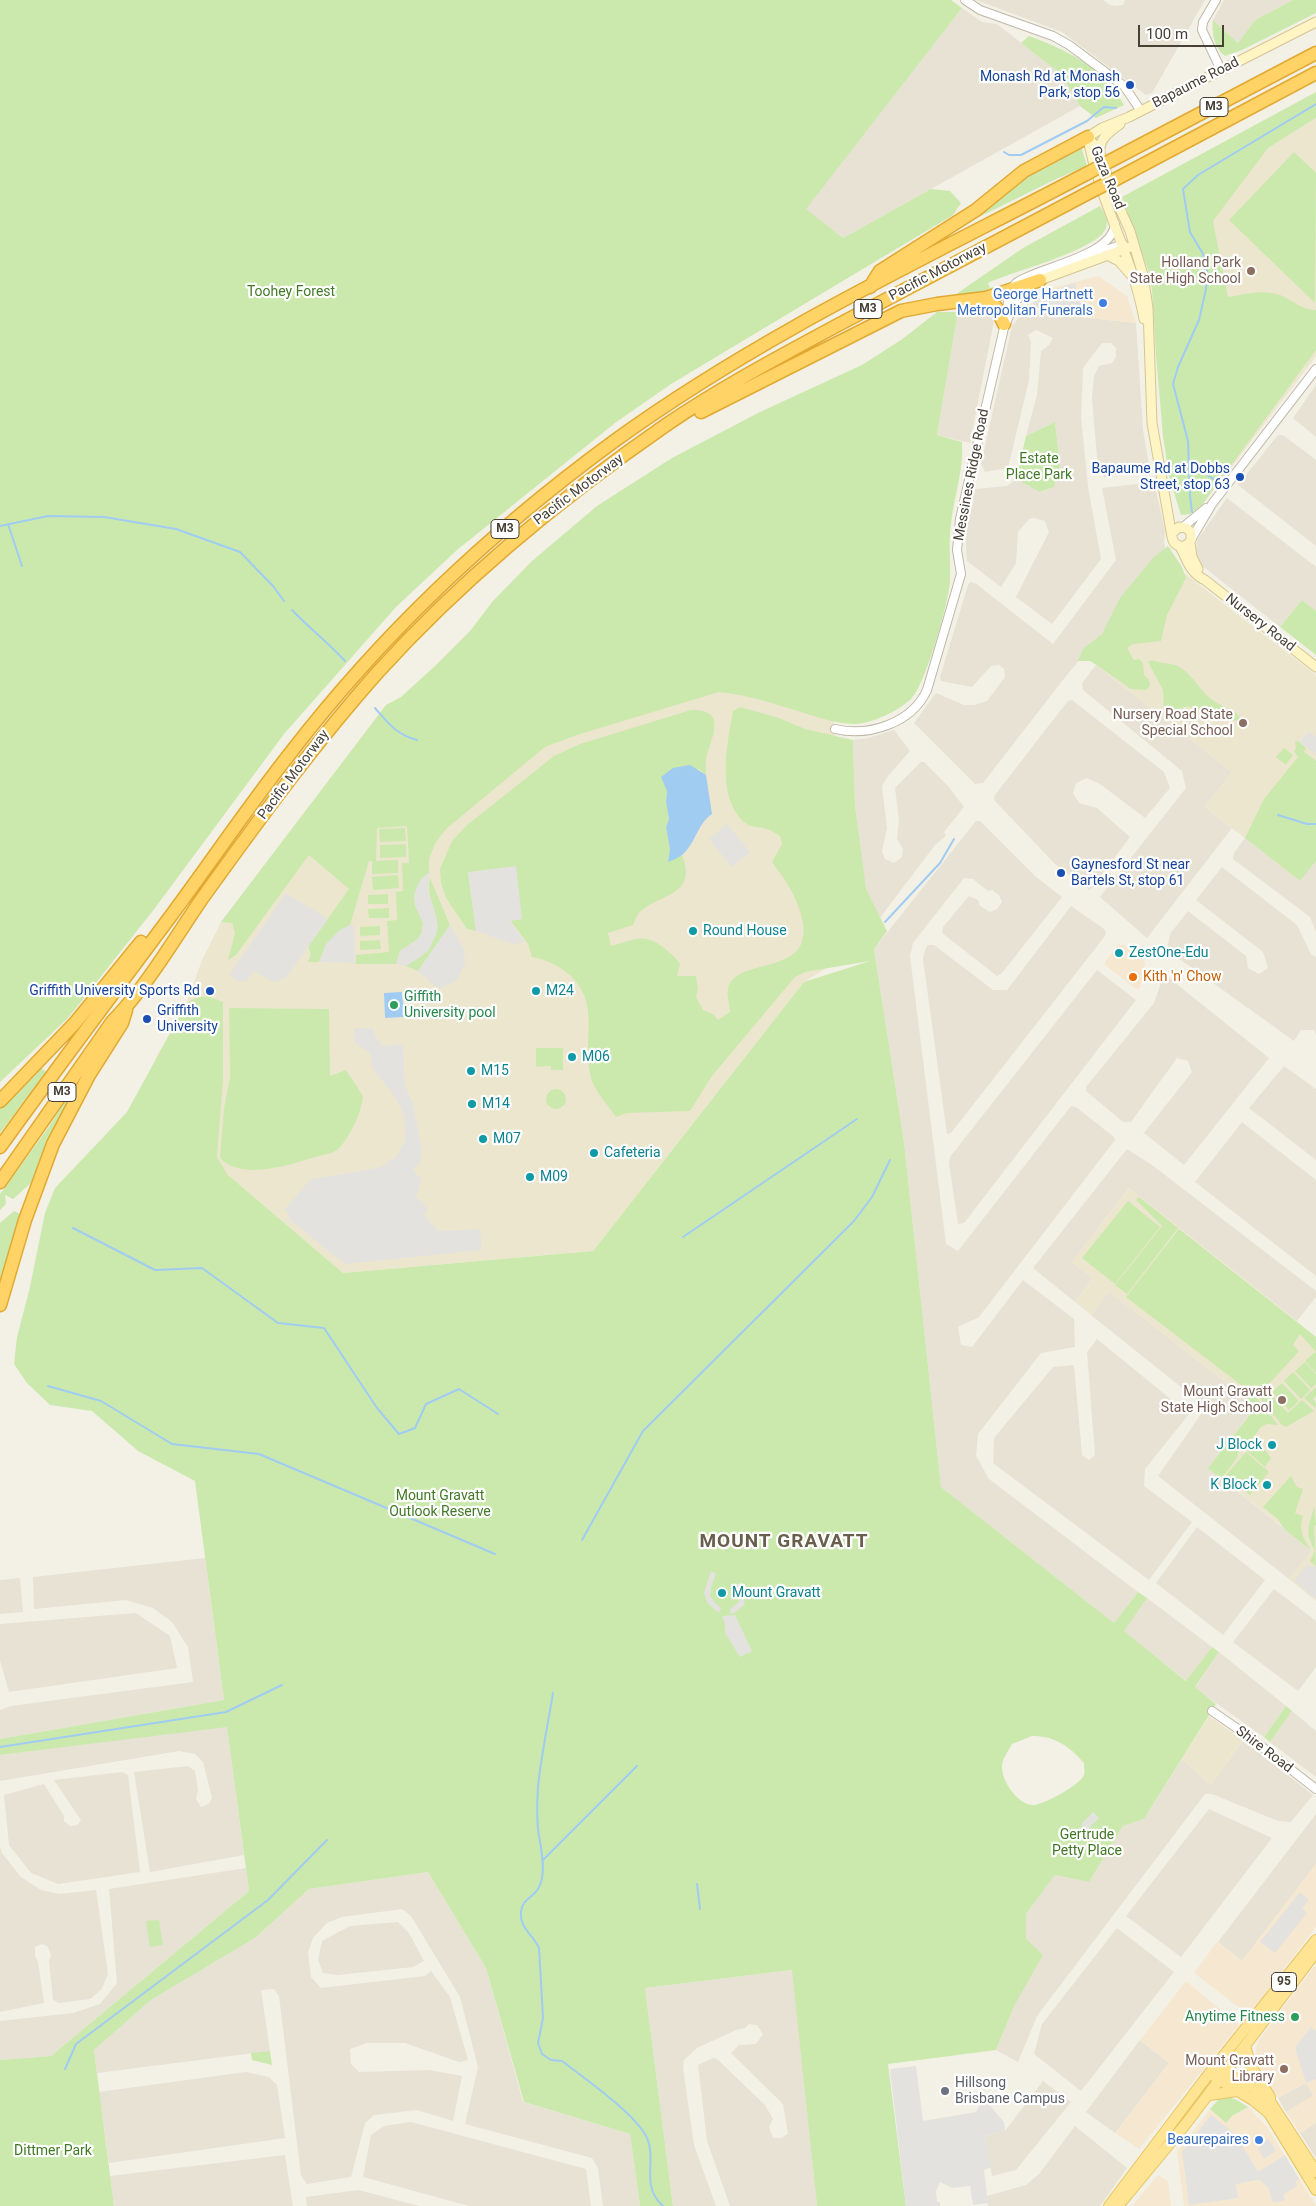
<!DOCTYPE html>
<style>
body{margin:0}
#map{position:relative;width:1316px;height:2206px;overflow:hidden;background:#f3f0e6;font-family:Roboto,sans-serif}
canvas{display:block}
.scale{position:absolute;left:1138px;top:25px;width:86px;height:22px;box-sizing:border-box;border:2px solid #464035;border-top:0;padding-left:6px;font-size:15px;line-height:18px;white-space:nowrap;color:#464035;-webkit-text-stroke:4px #fff;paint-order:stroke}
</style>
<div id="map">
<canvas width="1316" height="2206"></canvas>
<div class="scale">100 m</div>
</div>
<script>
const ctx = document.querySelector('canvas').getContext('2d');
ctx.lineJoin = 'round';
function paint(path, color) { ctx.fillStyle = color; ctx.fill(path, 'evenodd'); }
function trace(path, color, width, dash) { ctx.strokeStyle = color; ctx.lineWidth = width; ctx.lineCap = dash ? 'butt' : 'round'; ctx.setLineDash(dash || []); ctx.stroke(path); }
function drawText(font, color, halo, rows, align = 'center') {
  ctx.font = font + ' Roboto,sans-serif'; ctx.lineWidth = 4.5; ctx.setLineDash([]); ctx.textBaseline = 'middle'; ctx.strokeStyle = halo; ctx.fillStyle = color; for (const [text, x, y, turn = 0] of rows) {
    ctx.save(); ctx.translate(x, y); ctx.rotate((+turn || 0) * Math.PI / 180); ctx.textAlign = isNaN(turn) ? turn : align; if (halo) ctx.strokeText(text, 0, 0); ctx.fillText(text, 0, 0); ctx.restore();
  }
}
const residential = new Path2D(`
 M976,0H1103L1110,5L1116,6L1123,5L1125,0H1205L1152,93L1146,95L1062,32Z
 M1224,0H1293L1255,20L1238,43L1213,20Z
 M962,8L982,22L997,24L1061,74L1080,106L843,238L805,209Z
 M984,310L994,321L970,443L937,435L958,312Z
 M1024,311L1136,323L1143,430L1150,470L1104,477L1098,468L1092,399L1094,376L1099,366L1112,363L1116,357V348L1111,343H1102L1083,368L1081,417L1088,487L1101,559L1052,624L1016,597L1049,532L1045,521L1034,518L1029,519L1018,532L1016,563L1001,587L967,561L965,530L975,489L1007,486L1016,479L1041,492L1054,487L1060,465L1055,422L1026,436L1037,395L1041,351L1049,345L1053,338L1036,330L1028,335L1031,342L1029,380L1008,468L985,472L981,464L1012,326Z
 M1316,385V437L1293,418Z
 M1278,435H1283L1316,460V546L1238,485Z
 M1154,482L1165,531L1164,542L1167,557L1066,676L983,783L975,784L914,723L936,693L964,705H974L987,701L1005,677L1004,669L999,665L991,666L972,687L941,681L940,677L968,585L970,582L975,583L1053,644L1116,560L1102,488Z
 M1227,498L1316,567V611L1302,600L1280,627L1200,564L1196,553L1197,540Z
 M1096,665L1232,772L1205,807L1232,828L1147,938L1100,897L1186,788L1182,771L1083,690L1082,683Z
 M1072,700L1164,772L1170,788L1145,818L1100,784L1087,778L1076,783L1073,793L1079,803L1097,808L1130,837L1090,890L1054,863L994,800L995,795L1053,720L1068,701Z
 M894,730L910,751L888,776L882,786L887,828L882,851L885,859L894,863L902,857L903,849L897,839L899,820L895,788L921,762H924L948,786L964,807L944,832L946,836L935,845L870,931L855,805L853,740L868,738Z
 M976,821H980L1035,876L1062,897L1002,973L997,976L942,933L943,927L969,896L978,900L980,906L990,912L997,909L1002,902L999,895L992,890L988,891L973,879L964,878L913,943L910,956L946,1244L958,1251L1071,1106L1076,1107L1114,1137L1115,1140L979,1317L958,1327L961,1345L972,1347L1023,1280L1074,1319L1075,1347L1041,1353L978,1434L976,1456L989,1479L1138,1592L1114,1623L941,1487L904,1142L874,949Z
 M1245,838L1300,881L1316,861V932L1310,917L1233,859L1234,853Z
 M1222,867L1297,925L1311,954L1316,957V1035L1314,1030H1301L1294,1041L1167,950L1170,934L1188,911L1246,956L1248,968L1259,974L1268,968L1263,952L1196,900Z
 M1071,906L1104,929L1106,932L1105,936L951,1133L947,1134L923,959L925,950L928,945H934L993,990H1007Z
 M1097,970L1136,1000L964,1223L958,1224L949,1163L950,1157Z
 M1164,974L1269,1058L1184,1165L1144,1133L1192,1072L1188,1061L1177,1058L1131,1122H1123L1086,1091V1087L1154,1003Z
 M1284,1066L1316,1089V1160L1249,1108Z
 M1242,1122L1316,1180V1276L1195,1182Z
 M1127,1149L1152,1165L1316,1291V1297L1297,1321L1129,1188L1072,1262L1093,1278L1075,1302L1033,1268Z
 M1109,1291L1256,1406L1208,1468L1312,1551L1289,1579L1158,1476L1206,1407L1091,1315Z
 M1097,1339L1189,1414L1145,1469L1144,1486L1192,1522L1149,1580L993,1463L994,1438L1053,1367L1074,1365L1082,1455L1089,1460L1095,1455L1087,1352Z
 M1197,1527L1265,1580L1223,1635L1156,1583Z
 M205,1558L224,1700L0,1739V1710L11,1706L193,1682L188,1647L172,1622L153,1608L126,1600L34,1609L33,1577Z
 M20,1578L23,1612L0,1614V1580Z
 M1274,1589L1316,1621V1667L1298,1691L1233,1642Z
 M1147,1598L1212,1647L1187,1681L1123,1631Z
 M136,1613L170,1636L177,1668L9,1692L0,1660V1624Z
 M1219,1652L1286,1706L1264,1737L1195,1688Z
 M1292,1711L1316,1731V1777L1270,1742Z
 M227,1726L244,1855L150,1872L134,1772L188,1766L195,1771L198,1790L196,1799L201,1807L209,1804L212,1798L203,1762L195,1754L179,1751L0,1781V1755Z
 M1243,1740L1313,1795L1291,1822L1278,1821L1212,1794H1205L1037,2016L1018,2062L996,2050L1015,2004L1026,1939V1914L1055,1875L1089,1882L1123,1826L1144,1819L1182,1759L1211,1785Z
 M122,1772L128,1775L140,1872L58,1884L31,1873L9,1845L4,1795L44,1784L64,1816V1821L70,1826L77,1825L81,1820L54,1780Z
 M1209,1809L1272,1838L1181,1957L1126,1916Z
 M1316,1814V1864L1242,1961L1218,1942Z
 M0,1846L2,1853L21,1877L41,1890L60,1894L96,1890L108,1974L101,1990L90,1999L59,2003L53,2000L49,1961L51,1955L48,1947L42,1944L35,1947V1956L38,1962L44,2003L0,2012Z
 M246,1868L249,1891L51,2056L0,2060V2021L73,2013L100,2004L117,1983L109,1889Z
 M428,1872L486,1968L523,2102L630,2134L640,2206H603L598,2168L592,2158L465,2124L478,2067L460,1997L411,1916L402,1909L342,1917L327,1923L313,1938L308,1952L311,1977L321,1988L425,1976L431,1971L450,1997L468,2060L459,2062L405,2043H367L350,2049L351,2064L359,2072L429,2070L462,2076L453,2121L417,2110L374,2115L365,2123L351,2177L307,2184L301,2176L279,1996L274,1989L261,1990L270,2051L97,2073L94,2050L151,2000L255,1938L309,1889Z
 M398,1922L409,1933L424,1961L413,1967L338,1975L323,1973L318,1960L322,1941L350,1926Z
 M1117,1928L1174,1972L1081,2091L1034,2054L1042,2024Z
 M793,1970L817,2206H730L707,2141L698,2065L713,2058L717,2059L765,2105L773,2119L769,2127L773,2138H781L788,2134L783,2104L731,2053L739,2045L756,2044L763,2034L757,2025L749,2024L745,2028L736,2030L697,2048L684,2060L683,2067L694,2145L716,2206H673L645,1988Z
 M1140,2040L1169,2063L1115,2133L1086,2112Z
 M246,2072L269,2077L277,2085L285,2138L109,2163L99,2092Z
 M1043,2081L1071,2102L1016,2170L992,2176L985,2136L1005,2131Z
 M1306,2083L1314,2096L1286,2112L1278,2098Z
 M411,2122L586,2169L591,2206H469L363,2177L371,2135L384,2126Z
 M1316,2123V2158L1300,2133Z
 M1075,2126L1127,2168L1100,2206H988L987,2196L1026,2185L1039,2174Z
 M285,2155L293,2206H114L110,2176Z
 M358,2190L420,2206H307L306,2197Z`);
const commercial = new Path2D(`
 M1098,276L1127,296L1136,323L1024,311L1045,290Z
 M1118,945H1124L1144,960L1145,965L1140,988L1136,989L1105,965V962Z
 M1316,1864V1927L1249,2015L1194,1973L1217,1942L1242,1961Z
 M1316,1964V2123L1300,2133L1286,2112L1314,2095L1306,2083L1278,2098L1257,2064L1256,2048L1258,2041Z
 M1186,1981L1239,2025L1139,2149L1115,2133L1169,2063L1140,2040Z
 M1248,2107L1267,2127L1316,2206H1184L1177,2152L1210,2109L1226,2123L1232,2116Z
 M1158,2175L1168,2181L1171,2206H1132Z`);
const education = new Path2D(`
 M1316,118V356L1224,477L1166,430L1211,215L1268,148Z
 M1175,566L1316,675V861L1300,881L1205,807L1232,772L1096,665Z
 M825,650L861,947L804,982L593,1251L343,1273L227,1174L173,1183L156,1058L186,1004L202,960L221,922L386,705Z
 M1129,1188L1316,1337V1601L1289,1579L1312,1550L1208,1468L1256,1406L1109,1291L1091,1315L1075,1302L1093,1278L1072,1262Z
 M1209,1716L1243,1740L1211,1785L1182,1759Z`);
const green = new Path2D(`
 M0,0H951L962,8L806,209L843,238L931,189L950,191L961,203L953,215L671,384L615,423L457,550L396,607L284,734L155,908L68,1018L0,1082Z
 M1293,0H1316V13L1242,50L1225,56C1214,48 1211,32 1213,20L1238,43L1255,20Z
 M1029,36C1065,49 1106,69 1124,105L1096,118L1080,106L1061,74L1021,43Z
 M1316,92V118L1268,148L1213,221L1228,297C1245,294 1262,289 1280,295C1295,301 1299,309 1316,310V350L1202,505L1190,514L1181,515L1170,480L1163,437L1156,355L1152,290L1148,270L1122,197Z
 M1081,146L1087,166L1056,179L973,220L971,219L1037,169Z
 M1294,152L1316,173L1315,303L1229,220Z
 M1100,206C1104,213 1109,220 1106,228C1099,250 1010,272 988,283L990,288L998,286L999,289L993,292L952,297L1023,248Z
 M937,312H958L937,435L962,442C964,470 954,496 951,524C948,543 951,562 950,581C949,602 925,686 911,699C898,711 873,723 856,724C839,724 823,719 807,714C778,705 750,695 719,692L577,735L545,747L446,829L436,842L429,859V873L422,878L415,905L423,923L422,932L418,939L400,951L396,964H356V955L389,952L387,921L397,920L396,892L403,891L402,863H409L407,826L377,828L376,861L398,860V873L372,874V861H369L350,925C333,933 326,945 319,962H308L311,954L308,946L349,889L309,855L236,955L228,960L235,933L232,923L221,922L386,705L401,697L436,665L470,631L493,601L532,561L597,506L672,458L760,412L862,365L901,340Z
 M1055,422L1060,465L1054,487L1040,492L1016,479L1026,436Z
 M1168,546L1182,567L1186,578L1167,615L1161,641L1133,644L1127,648L1134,660L1139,659L1143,663L1144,675L1149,680L1150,686L1146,690L1131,689L1095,664L1090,661H1078L1083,649L1102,634L1120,598L1154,557Z
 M1302,600L1316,611V655L1280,627Z
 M1152,660C1161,664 1172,662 1181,668C1194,676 1200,692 1214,701C1223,708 1236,708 1241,720C1225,723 1207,709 1190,707C1180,705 1177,715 1164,711L1163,690L1148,662Z
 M740,707L779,718L805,729L853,740L855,805L866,889L887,931L874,949L904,1142L941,1487L1114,1623L1138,1592L1147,1598L1124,1631L1186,1681L1212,1647L1219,1652L1195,1687L1216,1704L1144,1819L1123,1826L1089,1882L1055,1875L1026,1914V1939L1043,1955L1015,2004L996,2050L888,2064L906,2206H817L792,1970L645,1988L673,2206H640L630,2134L524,2102L486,1968L428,1872L309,1889L255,1938L151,2000L94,2050L114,2206H0V2060L51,2056L249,1891L227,1727L0,1755V1739L224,1700L195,1481L138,1451L92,1411L50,1405L27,1383L14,1364L17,1337L30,1287L45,1213L55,1188L127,1112L186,1004C201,994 206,995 223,1002V1080L217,1157L227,1174L343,1273L593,1251L804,982L870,961L805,972L795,977L712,1076L690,1111L627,1113L616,1117C608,1105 595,1092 591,1078C585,1056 590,1034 588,1012C586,981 559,962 532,957L528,944L510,920L522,918L468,872L476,931L467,929L446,898L441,883L440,869L452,841L467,825L554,756L580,744L691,710C729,709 711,738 706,759C705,764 706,770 706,775L699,769L667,791L666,802L669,819L666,827L670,849L668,862L682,855C698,895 661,894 641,911C637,914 635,921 633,925L608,933L611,946C634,940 643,932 663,947C669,952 675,957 680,964L677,976H696L698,989L696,997L703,1010L713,1014L718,1020L730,1012C730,1005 726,995 728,989C735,951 836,985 793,894C788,883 779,872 772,862L782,844L780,836C775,833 771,830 766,829C760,826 752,828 747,824C715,800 727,745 733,711ZM1032,1736C1055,1736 1069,1746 1084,1763C1084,1766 1085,1772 1084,1775C1080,1785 1045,1804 1034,1805C1018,1806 1001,1780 1002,1766C1002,1759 1009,1750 1012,1744Z
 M1298,741L1306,748L1304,752L1316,761V861L1300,881L1245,838L1264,799L1298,757L1294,751L1296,748L1295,742Z
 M1284,748L1293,755L1286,765L1276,757Z
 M405,828L406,841L380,842L379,829Z
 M406,844V857L380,858V845Z
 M398,875L399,888L373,890L372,877Z
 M430,878L450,925L418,971L406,966L436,934C442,915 425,901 430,878Z
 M388,894V904H368V895Z
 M389,908V918H369L368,909Z
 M380,926V935L360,936V927Z
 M380,940L381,949L360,950V941Z
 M229,1008L329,1009L330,1076L346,1070L363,1096C362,1111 349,1140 337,1150C331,1154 322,1155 315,1157C290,1165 241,1181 220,1158L224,1108L230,1077Z
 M536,1048H563V1070H551V1066L536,1067Z
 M41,1067L46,1072L0,1133V1108L36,1075Z
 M75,1086L78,1088L32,1182L13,1199L5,1195L6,1204L0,1210V1194L48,1128Z
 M546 1099a10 10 0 1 1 20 0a10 10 0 1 1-20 0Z
 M1139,1197L1178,1228L1127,1294L1115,1285L1162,1226L1136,1200Z
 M1128,1201L1160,1227L1115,1284L1082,1258Z
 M14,1211L22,1215L0,1279V1223Z
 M1179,1229L1316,1337V1352L1300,1334L1293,1345L1299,1351L1269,1384L1261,1386L1241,1385L1126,1297Z
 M1315,1352L1316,1354V1373L1305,1361Z
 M1305,1362L1316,1374V1384L1311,1388L1295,1371Z
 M1293,1372L1310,1390L1301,1399L1284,1381Z
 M1282,1383L1299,1401L1289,1410L1272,1392Z
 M1248,1387L1278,1425L1267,1424L1261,1427L1249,1443L1239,1451L1237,1458L1221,1479L1208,1468L1256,1407L1239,1393Z
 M1316,1387V1396L1313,1399L1316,1403L1315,1408L1304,1398Z
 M1260,1392L1271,1395L1288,1413L1302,1400L1314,1411L1286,1427L1281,1424L1256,1393Z
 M1257,1440L1271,1458L1265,1467L1247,1451Z
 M1246,1452L1269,1472L1250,1495L1226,1475Z
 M1291,1476L1297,1487L1303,1489L1295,1513L1303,1516C1298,1531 1303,1538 1312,1551L1284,1529L1278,1519L1263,1507Z
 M1314,1506L1316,1525L1314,1526L1316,1566L1310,1561L1315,1551C1303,1528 1310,1527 1314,1506Z
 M1286,1706L1292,1711L1270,1742L1264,1737Z
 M159,1920L163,1945L150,1947L146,1921Z
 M270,2051L272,2065L252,2060L251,2053Z
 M1228,2097L1237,2100L1248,2107L1232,2116L1226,2123L1210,2109L1219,2099Z`);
const parking = new Path2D(`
 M1075,283L1079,300L1083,307L1079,309V314L1035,309L1033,303L1046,292Z
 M1308,732L1316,736V755L1300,742Z
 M727,824L750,852L732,867L709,839Z
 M516,866L522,919L510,921L525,942L513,944L476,931L468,872Z
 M429,873L428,891L436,916L438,927L436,934L429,950L419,958L406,966L396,964L400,951L418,939L422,932L423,923L415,905L414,896L417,886L422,878Z
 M286,893L328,919L286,978L273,982L254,971L245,982L237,981L229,975Z
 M350,925L354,926L355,963L319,962L326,944L340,930Z
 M450,925L464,949L465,964L457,980L442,988L435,986L418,971Z
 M354,1028L374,1029L375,1036L382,1046L403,1044L405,1085L413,1104L422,1150L420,1163L413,1170L422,1180L416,1196L428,1209L424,1215L438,1231L480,1229L482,1250L345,1264L291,1221L285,1209L310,1180L381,1167L398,1155L405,1140L404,1117L396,1098L372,1068L370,1053L354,1042Z
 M1308,1564L1311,1567L1316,1566V1599L1294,1581Z
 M711,1571L716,1574L711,1587L710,1596L715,1603L721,1608L719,1613L708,1604L704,1593Z
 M741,1582L745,1594L744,1605L736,1612L731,1614L730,1609L739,1602L740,1593L737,1585Z
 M735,1615L752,1651L740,1657L725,1633V1624L722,1616Z
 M1093,1812L1099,1818L1087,1830L1081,1824Z
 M1300,1892L1309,1900L1302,1909L1307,1913L1275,1953L1260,1942Z
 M1311,2027L1316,2031V2079L1306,2083L1295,2048Z
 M916,2066L923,2121L976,2112L982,2101L987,2102L1004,2122L1005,2131L985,2136L991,2167L984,2170L988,2203L973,2205L970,2186L952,2188L940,2182L936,2191L937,2202H940V2206H906L890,2069Z
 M1211,2115L1236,2135L1258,2172L1285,2155L1299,2179L1295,2182L1297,2186L1283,2195L1285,2200L1273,2203L1268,2187L1261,2181L1257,2180L1236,2184L1238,2198L1189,2205L1182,2152Z
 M1268,2139L1276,2151L1264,2159L1258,2149L1261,2147L1259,2144Z`);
const water = new Path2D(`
 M690,765L706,775L712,814C697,824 696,843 682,855C678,858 673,860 668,862L670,849L666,827L669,819L666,802L667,791L661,777L673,768Z
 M402,992L404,1017L385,1018L384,993Z`);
const stream = new Path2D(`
 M1004,152L1009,155H1021L1087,121L1104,107L1116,108
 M1189,461L1217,482
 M1192,512L1190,496L1188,441L1173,384L1178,367L1199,320L1206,289L1207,270L1203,254L1190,232L1183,189L1198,175L1316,104
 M8,524L22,566
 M0,526L48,516L104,517L176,529L240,552L273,586L284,601
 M292,610C309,628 329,643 345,661
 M375,708C388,723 397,735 417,740
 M1278,815L1307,824H1316
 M885,922L940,863L954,839
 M73,1228L155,1270L202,1268L278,1323L324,1328L377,1408L399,1434L415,1428L426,1404L459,1389L498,1414
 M683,1237L857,1119
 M48,1386L101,1401L172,1444L259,1454L495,1554
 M582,1540L643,1431L854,1221L872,1197L890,1160
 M553,1693C548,1724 541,1756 538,1787C537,1801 537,1816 538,1829C540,1845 545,1862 542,1878C539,1898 522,1896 521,1912C519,1927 533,1935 539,1948L543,2018L538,2043L542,2054L551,2060L562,2061C584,2078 636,2114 647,2138C657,2160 640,2186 663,2206
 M0,1747L226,1712L282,1685
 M543,1860L637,1766
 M697,1884L700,1909
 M65,2069L76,2044L268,1900L327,1840`);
const tertiary = new Path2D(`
 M965,0L980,10L1053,36L1069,45L1124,86L1141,111
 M1216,0L1203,22L1202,30L1221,70
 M1089,256L1123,244
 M1006,314L1010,291L1016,283C1038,267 1112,257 1115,224
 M1183,527L1206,508
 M1192,538L1212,504L1316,369
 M835,729C869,737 912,723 927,690L961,574L957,550L960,519L1004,328L1015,302L1032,285
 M1212,1711L1248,1736L1316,1789`);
const secondary = new Path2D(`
 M1088,137L1100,152L1112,191L1130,231L1143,275L1148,308L1152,423L1172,537C1174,547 1185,550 1191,540V532L1186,528L1179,527L1172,533
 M1088,137L1102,128L1129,117L1316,22
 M1088,138C1099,201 1133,257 1144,319
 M1100,152C1099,138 1110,132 1120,124
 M1107,255L1119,261L1131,275
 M1040,280L1130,247
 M1190,543L1192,557L1198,569
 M1180,546C1187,560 1190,573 1205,580L1316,667`);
const primary = new Path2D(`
 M1245,2046L1251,2066L1270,2097V2102
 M1220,2070L1253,2088L1271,2103L1316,2172
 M1215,2077L1253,2100L1269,2113L1316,2190
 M1209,2095L1237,2091
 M1109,2206L1205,2079L1316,1940
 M1118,2206L1185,2125L1316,1952`);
const motorway = new Path2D(`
 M1112,160L1316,53
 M1118,178L1316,73
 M870,287L880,271L976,210L1024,171L1088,137
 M977,301L996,307L1004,324
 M701,412L901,311L937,304L986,298L1040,280
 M0,1101L75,1023L141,942
 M0,1147C56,1069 115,991 173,913C213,859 250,804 292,751C383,633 493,530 613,442C760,335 926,258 1086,174
 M0,1182L112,1022C147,986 173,941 201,900C257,822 314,744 378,672C463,578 562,497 666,425C720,388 779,357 836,326C921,281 1006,236 1092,191
 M0,1305L25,1220L53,1144L89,1075L122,1023L126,1010`);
const motorwayBridge = new Path2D(`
 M1086,174L1112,160
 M1092,191L1118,178`);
const markers = [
 [1130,85,5,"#1a4fb4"],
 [1251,271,5,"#8d6e63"],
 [1103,303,5,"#3f7fe0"],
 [1240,477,5,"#1a4fb4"],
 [1243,723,5,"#8d6e63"],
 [1061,873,5,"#1a4fb4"],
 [693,931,5,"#0f9aa8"],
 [1119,953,5,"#0f9aa8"],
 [1133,977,5,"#e8710a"],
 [210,991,5,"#1a4fb4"],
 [536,991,5,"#0f9aa8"],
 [394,1005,5,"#2e9e5b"],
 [147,1019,5,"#1a4fb4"],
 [572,1057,5,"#0f9aa8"],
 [471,1071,5,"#0f9aa8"],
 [472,1104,5,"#0f9aa8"],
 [483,1139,5,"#0f9aa8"],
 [594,1153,5,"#0f9aa8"],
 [530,1177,5,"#0f9aa8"],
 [1282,1400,5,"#8d6e63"],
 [1272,1445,5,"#0f9aa8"],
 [1267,1485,5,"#0f9aa8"],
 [722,1593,5,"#0f9aa8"],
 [1295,2017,5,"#2e9e5b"],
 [1284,2069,5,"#8d6e63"],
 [945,2091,5,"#6b7280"],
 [1259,2140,5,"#3f7fe0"]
];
const shields = [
 [1214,107,28],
 [868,309,28],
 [505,529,28],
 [62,1092,28],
 [1284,1982,25]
];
const shieldNames = [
 ["M3",1214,107],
 ["M3",868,309],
 ["M3",505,529],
 ["M3",62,1092],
 ["95",1284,1982]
];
const transitNames = [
 ["Monash Rd at Monash",1120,77],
 ["Park, stop 56",1120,93],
 ["Bapaume Rd at Dobbs",1230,469],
 ["Street, stop 63",1230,485],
 ["Gaynesford St near",1071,865,"left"],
 ["Bartels St, stop 61",1071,881,"left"],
 ["Griffith University Sports Rd",200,991],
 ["Griffith",157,1011,"left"],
 ["University",157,1027,"left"]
];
const streetNames = [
 ["Bapaume Road",1196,83,-27],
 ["Gaza Road",1107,178,67],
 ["Pacific Motorway",938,272,-28],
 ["Messines Ridge Road",972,475,-79],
 ["Pacific Motorway",579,490,-37],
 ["Nursery Road",1260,623,38],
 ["Pacific Motorway",294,775,-53],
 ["Shire Road",1264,1750,37]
];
const educationNames = [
 ["Holland Park",1241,263],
 ["State High School",1241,279],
 ["Nursery Road State",1233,715],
 ["Special School",1233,731],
 ["Mount Gravatt",1272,1392],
 ["State High School",1272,1408],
 ["Mount Gravatt",1274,2061],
 ["Library",1274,2077]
];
const parkNames = [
 ["Toohey Forest",291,292],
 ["Estate",1039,459],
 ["Place Park",1039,475],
 ["Mount Gravatt",440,1496],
 ["Outlook Reserve",440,1512],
 ["Gertrude",1087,1835],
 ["Petty Place",1087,1851],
 ["Dittmer Park",53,2151]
];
const shopNames = [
 ["George Hartnett",1093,295],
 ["Metropolitan Funerals",1093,311],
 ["Beaurepaires",1249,2140]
];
const cultureNames = [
 ["Round House",703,931],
 ["ZestOne-Edu",1129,953],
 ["M24",546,991],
 ["M06",582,1057],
 ["M15",481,1071],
 ["M14",482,1104],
 ["M07",493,1139],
 ["Cafeteria",604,1153],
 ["M09",540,1177],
 ["J Block",1262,1445,"right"],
 ["K Block",1257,1485,"right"],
 ["Mount Gravatt",732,1593]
];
const foodNames = [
 ["Kith 'n' Chow",1143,977]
];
const leisureNames = [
 ["Giffith",404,997],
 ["University pool",404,1013],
 ["Anytime Fitness",1285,2017,"right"]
];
const worshipNames = [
 ["Hillsong",955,2083],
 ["Brisbane Campus",955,2099]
];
const districtNames = [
 ["MOUNT GRAVATT",784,1542]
];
paint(residential, '#e7e2d3');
paint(commercial, '#f6e8d0');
paint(education, '#ede6cf');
paint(green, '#cbe9ad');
paint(parking, '#e4e2de');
paint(water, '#a0ccf2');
trace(stream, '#a0ccf2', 2);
trace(tertiary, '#bfb8a8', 10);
trace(secondary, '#d5c694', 11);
trace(primary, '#e7c560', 12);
trace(motorway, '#e1a932', 15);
trace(tertiary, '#fff', 8);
trace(secondary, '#fff4c4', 9);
trace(primary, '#ffe593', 10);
trace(motorway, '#ffd365', 12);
trace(motorwayBridge, '#e1a932', 15, []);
trace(motorwayBridge, '#ffd365', 12);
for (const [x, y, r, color] of markers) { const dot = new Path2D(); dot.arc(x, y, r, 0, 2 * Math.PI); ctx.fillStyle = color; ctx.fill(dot); trace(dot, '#fff', 2); }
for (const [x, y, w] of shields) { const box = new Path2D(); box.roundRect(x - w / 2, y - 9.5, w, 19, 4); ctx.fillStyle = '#fff'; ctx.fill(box); trace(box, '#464035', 1); }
drawText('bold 12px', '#464035', null, shieldNames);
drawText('14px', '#164399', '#fff', transitNames, 'right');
drawText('14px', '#464035', '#fff', streetNames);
drawText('14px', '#785e54', '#fff', educationNames, 'right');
drawText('14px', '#427927', '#fff', parkNames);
drawText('14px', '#366cbe', '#fff', shopNames, 'right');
drawText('14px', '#0d838f', '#fff', cultureNames, 'left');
drawText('14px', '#c56008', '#fff', foodNames, 'left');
drawText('14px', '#27864d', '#fff', leisureNames, 'left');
drawText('14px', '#5b616d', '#fff', worshipNames, 'left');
ctx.letterSpacing = '1px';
drawText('bold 19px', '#695f4c', '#fff', districtNames);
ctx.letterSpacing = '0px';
</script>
